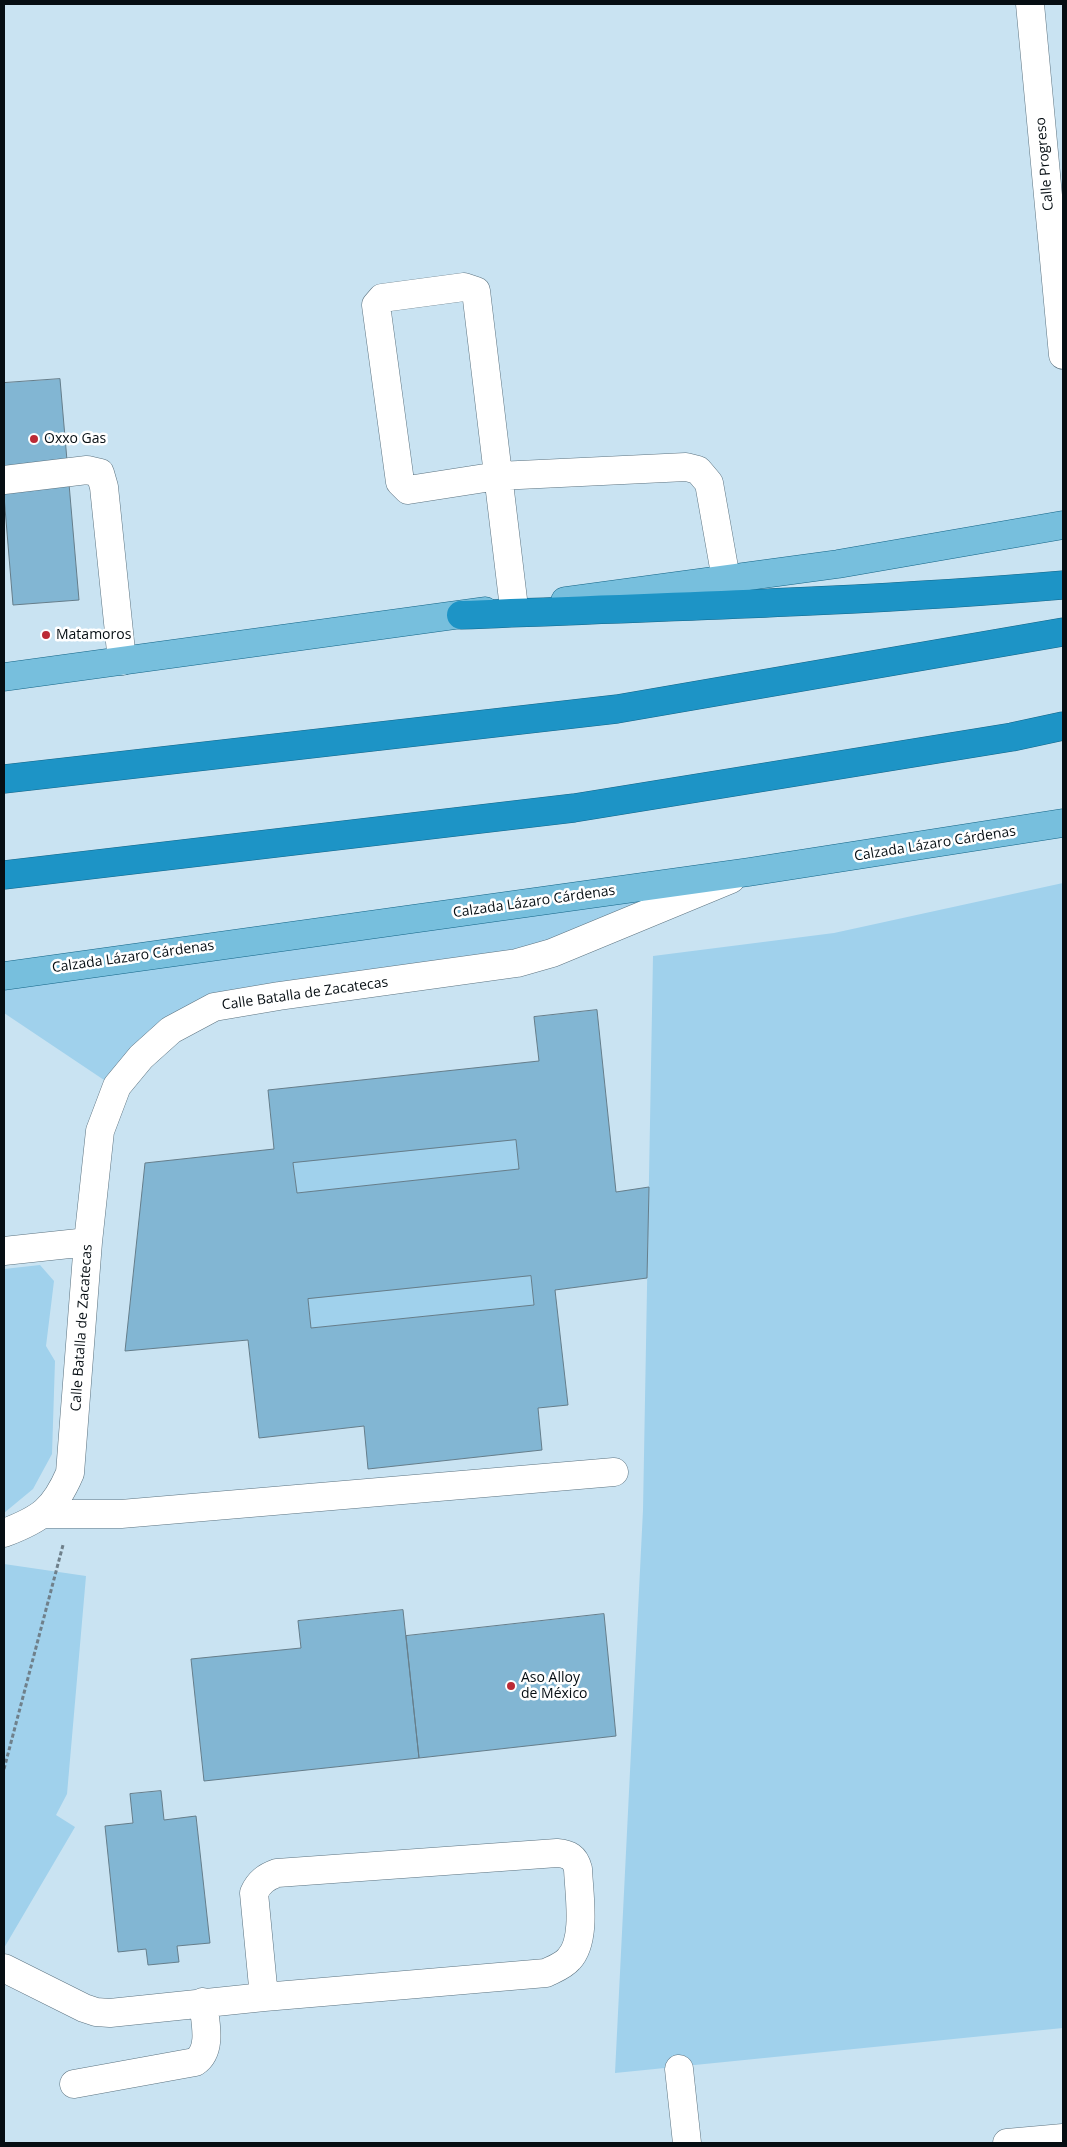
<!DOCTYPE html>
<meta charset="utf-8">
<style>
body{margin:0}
#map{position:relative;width:1067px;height:2147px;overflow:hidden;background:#c9e3f2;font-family:"Open Sans",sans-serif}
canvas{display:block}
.frame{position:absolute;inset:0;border:5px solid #060e13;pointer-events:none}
</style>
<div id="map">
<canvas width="1067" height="2147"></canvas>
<div class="frame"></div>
</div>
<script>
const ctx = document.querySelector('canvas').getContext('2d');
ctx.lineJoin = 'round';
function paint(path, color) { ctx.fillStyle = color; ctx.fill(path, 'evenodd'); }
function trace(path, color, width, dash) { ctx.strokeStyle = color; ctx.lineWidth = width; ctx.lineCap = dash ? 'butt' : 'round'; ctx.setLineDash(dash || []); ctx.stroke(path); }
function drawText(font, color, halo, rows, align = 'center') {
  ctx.font = font + ' "Open Sans",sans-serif'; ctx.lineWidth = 5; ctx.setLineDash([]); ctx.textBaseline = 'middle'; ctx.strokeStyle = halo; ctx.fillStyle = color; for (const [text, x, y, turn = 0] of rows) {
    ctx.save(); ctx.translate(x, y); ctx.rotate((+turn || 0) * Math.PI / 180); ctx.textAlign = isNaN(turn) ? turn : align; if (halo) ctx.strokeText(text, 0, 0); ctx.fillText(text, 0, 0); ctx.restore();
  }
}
const green = new Path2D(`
 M1063,883V2028L615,2073L643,1510L653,956L834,933Z
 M710,887L517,963L214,1007L107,1082L4,1013V980Z
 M516,1140L519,1169L297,1193L293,1163Z
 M40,1265L54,1281L46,1346L55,1361L52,1454L33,1489L4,1513V1269Z
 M531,1276L534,1305L311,1328L308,1299Z
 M4,1564L86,1576L67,1794L56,1815L75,1827L4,1948Z`);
const building = new Path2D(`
 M60,379L79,600L13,605L4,496V383Z
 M597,1010L616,1192L649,1187L647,1278L555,1290L568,1405L538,1408L542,1450L368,1469L364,1426L259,1438L248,1340L125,1351L145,1163L274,1149L268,1090L539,1061L534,1017ZM516,1140L519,1169L297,1193L293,1163ZM531,1276L534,1305L311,1328L308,1299Z
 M403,1610L419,1758L204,1781L191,1659L301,1648L298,1621Z
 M604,1614L616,1736L419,1758L406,1636Z
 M161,1791L164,1820L196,1816L210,1943L177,1946L179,1962L148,1965L146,1949L118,1952L105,1826L133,1823L130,1794Z`);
const path = new Path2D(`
 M4,1769L63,1545`);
const minor = new Path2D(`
 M1030,4L1063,355
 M4,480L87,470L100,473L104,487L122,661
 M514,608L476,291L464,287L382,298L376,305L400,482L408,490L498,476L686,467L698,470L709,483L726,579
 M4,1251L88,1242
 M44,1514H121L614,1472
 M4,1533C41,1519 54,1510 70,1473L88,1242L100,1131L117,1086L141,1057L171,1030L214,1007L279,996L517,963L552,953L731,879
 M4,1968L84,2008L96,2012L110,2013L264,1997L546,1973C554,1969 563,1966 569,1959C587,1940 579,1894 578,1869C575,1857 569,1854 557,1853L277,1873C266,1877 259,1882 254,1893L264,1997
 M679,2069L687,2143
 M74,2084L195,2062C213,2050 205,2021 203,2002
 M1007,2143L1063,2138`);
const major = new Path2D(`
 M565,601L838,564L1063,525
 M4,677L485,611
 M4,976L749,872L1063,823`);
const highway = new Path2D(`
 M461,615C662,607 863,602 1063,585
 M4,779L617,709L1063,632
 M4,875L574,808L1012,737L1063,726`);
const markers = [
 [34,439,5,"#bb2a35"],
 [46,635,5,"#bb2a35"],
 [511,1686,5,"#bb2a35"]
];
const streetNames = [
 ["Calle Progreso",1045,164,-95],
 ["Calzada Lázaro Cárdenas",935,844,-9],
 ["Calzada Lázaro Cárdenas",534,902,-8],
 ["Calzada Lázaro Cárdenas",133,957,-8],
 ["Calle Batalla de Zacatecas",305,994,-8],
 ["Calle Batalla de Zacatecas",82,1328,-86]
];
const poiNames = [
 ["Oxxo Gas",44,439],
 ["Matamoros",56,635],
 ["Aso Alloy",521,1678],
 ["de México",521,1694]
];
paint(green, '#a0d1ec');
paint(building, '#82b6d3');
trace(building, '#657d8a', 1);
trace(minor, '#5c7380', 29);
trace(major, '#156587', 29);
trace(highway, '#156587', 29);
trace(path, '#6f808b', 3, [4, 2.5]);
trace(minor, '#fff', 28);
trace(major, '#77bfdd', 28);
trace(highway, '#1d94c6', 28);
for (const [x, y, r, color] of markers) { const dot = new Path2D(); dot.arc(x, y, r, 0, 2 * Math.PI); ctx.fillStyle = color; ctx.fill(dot); trace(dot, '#fff', 2); }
drawText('14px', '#060e13', '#fff', streetNames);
drawText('14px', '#060e13', '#fff', poiNames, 'left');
</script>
